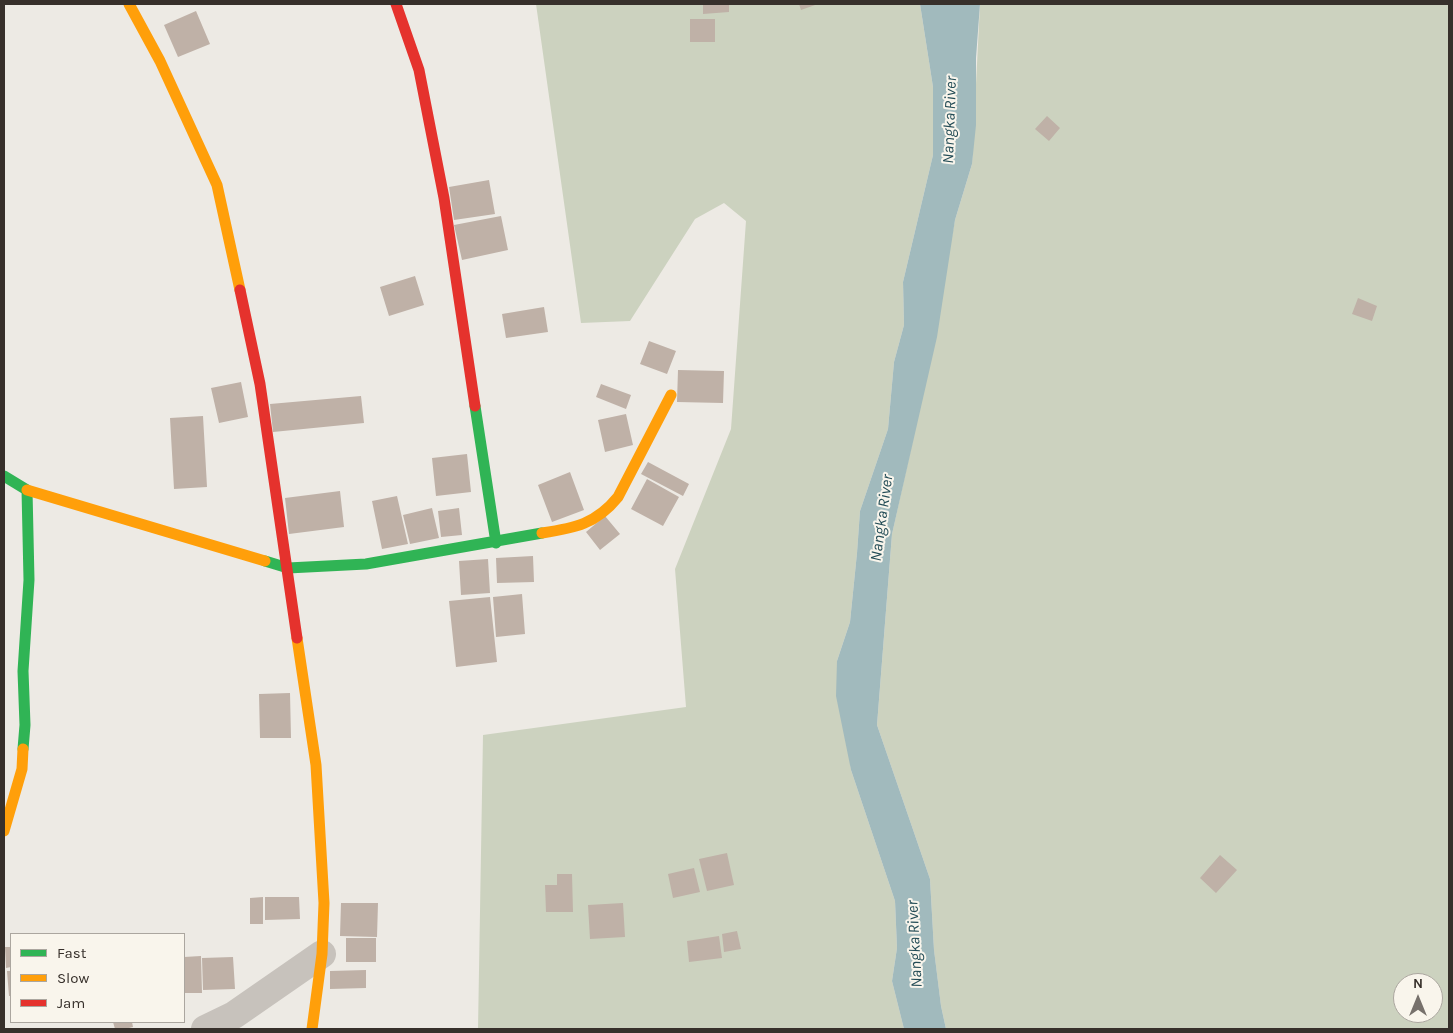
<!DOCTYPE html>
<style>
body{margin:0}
#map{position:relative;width:1453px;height:1033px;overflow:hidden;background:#edeae4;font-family:Karla,sans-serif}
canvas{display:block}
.frame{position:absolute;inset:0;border:5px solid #37302b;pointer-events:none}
.legend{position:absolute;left:10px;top:933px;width:175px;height:90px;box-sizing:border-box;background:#f9f5ec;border:1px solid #aba69f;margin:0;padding:6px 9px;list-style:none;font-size:15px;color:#37302b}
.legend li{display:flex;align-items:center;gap:10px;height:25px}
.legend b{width:25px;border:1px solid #aba69f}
.north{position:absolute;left:1393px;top:973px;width:50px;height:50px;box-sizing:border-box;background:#f9f5ec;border:1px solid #aba69f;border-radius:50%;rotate:0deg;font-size:14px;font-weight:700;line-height:20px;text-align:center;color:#37302b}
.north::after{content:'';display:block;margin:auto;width:18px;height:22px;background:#77716c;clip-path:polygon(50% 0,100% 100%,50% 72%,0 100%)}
</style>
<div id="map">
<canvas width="1453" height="1033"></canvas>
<div class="frame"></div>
<ul class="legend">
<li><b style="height:6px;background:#30b455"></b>Fast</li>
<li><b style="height:6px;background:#ff9f0a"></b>Slow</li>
<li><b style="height:6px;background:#e5322d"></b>Jam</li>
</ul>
<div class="north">N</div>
</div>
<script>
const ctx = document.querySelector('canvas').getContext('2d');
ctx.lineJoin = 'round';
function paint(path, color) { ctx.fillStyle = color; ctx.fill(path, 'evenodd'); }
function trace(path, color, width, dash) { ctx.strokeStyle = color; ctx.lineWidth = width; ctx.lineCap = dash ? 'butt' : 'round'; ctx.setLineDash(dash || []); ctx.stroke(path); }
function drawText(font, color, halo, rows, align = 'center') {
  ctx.font = font + ' Karla,sans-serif'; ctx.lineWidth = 4; ctx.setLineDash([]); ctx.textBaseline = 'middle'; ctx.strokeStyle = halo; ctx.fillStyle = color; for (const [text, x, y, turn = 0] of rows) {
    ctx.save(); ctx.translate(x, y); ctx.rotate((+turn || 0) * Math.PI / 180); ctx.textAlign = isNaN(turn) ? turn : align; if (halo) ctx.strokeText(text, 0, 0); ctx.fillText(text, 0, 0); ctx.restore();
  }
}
const green = new Path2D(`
 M536,4H920L933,87V155L903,282L904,325L894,362L888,429L860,511L857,553L850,622L837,661L851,770L895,901L897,948L892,981L904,1029H478L483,735L686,707L675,569L731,429L746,221L724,203L695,219L630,321L581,323Z
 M980,4H1449V1029H946L941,1006L934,950L930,879L877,725L892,534L912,444L955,220L972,164ZM1403,983H1433V1013H1403Z`);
const water = new Path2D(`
 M920,4H980L976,58V125L972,164L955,220L937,337L892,534L877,725L930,879L934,950L941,1006L946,1029H904L892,981L897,948L895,901L851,770L836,696L837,661L850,622L857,553L860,511L888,429L894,362L904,325L903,282L933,155V87Z`);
const building = new Path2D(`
 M703,4H729V12L703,14Z
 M799,4H818L801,10Z
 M196,11L210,44L178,57L164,25Z
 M690,19H715V42H690Z
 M1047,116L1060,128L1049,141L1035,129Z
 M489,180L495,214L454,220L449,187Z
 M501,216L508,250L462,260L454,225Z
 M415,276L424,305L389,316L380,287Z
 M1358,298L1377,306L1372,321L1352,314Z
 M544,307L548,332L506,338L502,314Z
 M649,341L676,351L667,374L640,364Z
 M678,370L724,371L723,403L677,402Z
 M241,382L248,417L219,423L211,388Z
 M601,384L631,395L626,409L596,397Z
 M361,396L364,423L273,432L270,404Z
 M626,414L633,445L605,452L598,420Z
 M203,416L207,487L174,489L170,418Z
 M467,454L471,492L436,496L432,458Z
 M648,462L689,484L683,496L641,474Z
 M570,472L584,510L552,522L538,485Z
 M647,479L679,497L663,526L631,509Z
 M340,491L344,527L289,534L285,498Z
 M397,496L408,544L382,549L372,501Z
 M432,508L439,538L410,544L403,515Z
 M459,508L462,535L441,537L438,511Z
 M605,516L620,534L600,550L586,532Z
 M533,556L534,582L497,583L496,558Z
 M488,559L490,593L461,595L459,561Z
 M522,594L525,634L496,637L493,597Z
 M490,597L497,662L456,667L449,601Z
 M290,693L291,738H260L259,694Z
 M727,853L734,885L707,891L699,859Z
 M1220,855L1237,870L1216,893L1200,878Z
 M694,868L700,892L673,898L668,874Z
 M557,874H572L573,912H546L545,885H557Z
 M263,897V924H250V898Z
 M265,897H299L300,919L265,920Z
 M341,903H378L377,937L340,936Z
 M623,903L625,937L590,939L588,905Z
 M737,931L741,949L724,952L722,934Z
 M719,936L722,958L689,962L687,941Z
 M346,938H376V962H346Z
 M5,947H11V967L6,968Z
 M201,956L202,993H184V957Z
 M233,957L235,989L203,990L202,958Z
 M366,970V988L330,989V971Z
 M7,971H11V996H9Z
 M113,1022H132L133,1027L125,1029H115Z`);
const street = new Path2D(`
 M205,1029L234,1015L322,954`);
const fast = new Path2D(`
 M475,406L496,543
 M4,476L27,490L29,580L23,671L25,725L23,749
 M265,561L288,568L366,564L542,533`);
const slow = new Path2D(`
 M129,4L160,61L217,185L240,290
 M27,490L265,561
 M542,533C575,528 596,524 618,497L671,395
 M297,638L316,765L324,903L322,954L312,1029
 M4,831L22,769L23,749`);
const jam = new Path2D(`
 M396,4L419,70L444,198L475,406
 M240,290L260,384L297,638`);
const waterNames = [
 ["Nangka River",950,120,-88],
 ["Nangka River",882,518,-82],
 ["Nangka River",915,944,-93]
];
paint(green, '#ccd2bf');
paint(water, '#a1babd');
paint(building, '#bfb1a7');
trace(street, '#c7c2bc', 28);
trace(fast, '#30b455', 11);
trace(slow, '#ff9f0a', 11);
trace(jam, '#e5322d', 11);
drawText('italic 16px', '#234c56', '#f9f5ec', waterNames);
</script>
